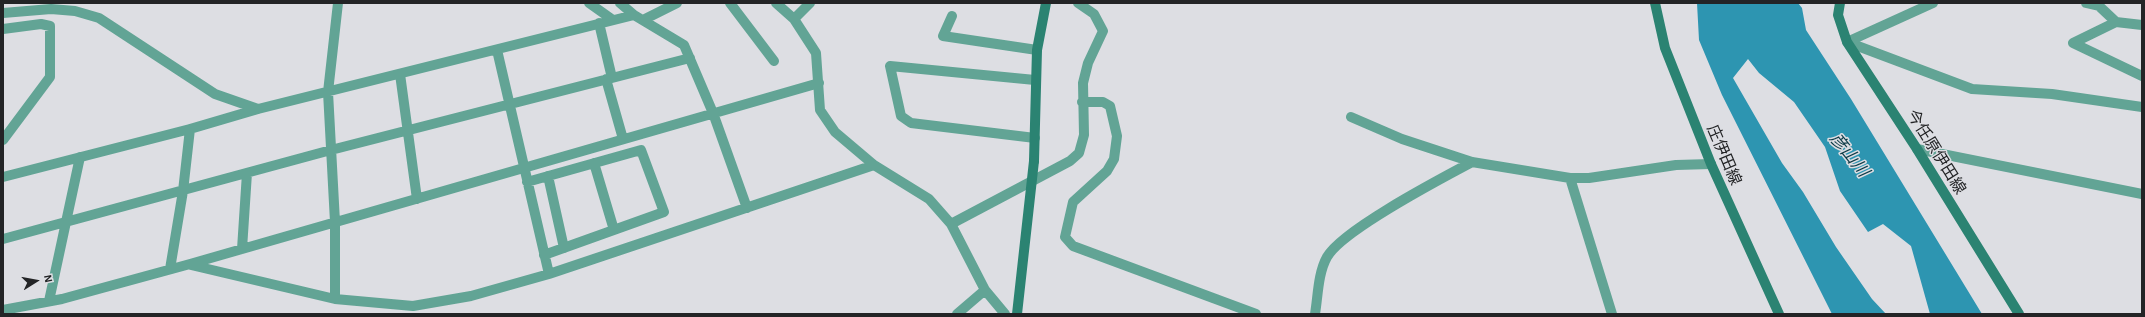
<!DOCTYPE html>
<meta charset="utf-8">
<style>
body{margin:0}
#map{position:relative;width:2145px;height:317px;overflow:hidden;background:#dddee3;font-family:"Alegreya Sans",sans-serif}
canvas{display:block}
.frame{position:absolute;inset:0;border:4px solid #232426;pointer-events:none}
.north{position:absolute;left:16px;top:261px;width:40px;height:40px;-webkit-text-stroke:3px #dddee3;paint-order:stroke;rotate:79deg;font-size:11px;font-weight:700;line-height:16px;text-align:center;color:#232426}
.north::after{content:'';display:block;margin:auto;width:14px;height:18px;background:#232426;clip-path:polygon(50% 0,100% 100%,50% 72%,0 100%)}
</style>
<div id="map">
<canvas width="2145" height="317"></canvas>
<div class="frame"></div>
<div class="north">N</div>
</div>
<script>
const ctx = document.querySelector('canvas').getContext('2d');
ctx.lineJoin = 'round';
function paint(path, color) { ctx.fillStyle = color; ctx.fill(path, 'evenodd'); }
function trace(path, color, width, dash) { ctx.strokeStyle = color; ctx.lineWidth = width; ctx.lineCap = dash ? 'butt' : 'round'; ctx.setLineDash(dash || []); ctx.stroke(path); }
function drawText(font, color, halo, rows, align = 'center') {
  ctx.font = font + ' "Alegreya Sans","Noto Sans JP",sans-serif'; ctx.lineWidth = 3; ctx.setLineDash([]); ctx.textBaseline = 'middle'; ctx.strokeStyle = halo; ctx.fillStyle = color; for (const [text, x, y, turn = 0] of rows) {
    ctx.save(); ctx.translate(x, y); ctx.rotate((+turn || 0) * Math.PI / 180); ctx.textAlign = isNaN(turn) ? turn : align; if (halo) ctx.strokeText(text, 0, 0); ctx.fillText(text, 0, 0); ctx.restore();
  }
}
const water = new Path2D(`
 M1697,3H1798L1802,8L1806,30L1851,99L1982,314H1930L1911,246L1883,224L1868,232L1840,191L1825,147L1794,102L1759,73L1748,59L1733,78L1782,163L1803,192L1836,247L1872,299L1886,314H1832L1722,95L1699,40Z`);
const street = new Path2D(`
 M589,3L613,20
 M620,3L634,15L684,45L713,113L747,208
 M730,3L774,61
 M776,3L794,19L816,53L820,110L835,132L874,165L929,199L951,224L985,290L1005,314
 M2086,3L2099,6L2116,22
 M3,13L51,9L75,11L99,18L215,94L258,109
 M952,16L943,36L1037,50
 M794,19L810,3
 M643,20L677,3
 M599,23L612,78
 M2142,25L2116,22L2073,43L2142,76
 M3,29L41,24L50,26V77L3,140
 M1847,42L1972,89L2052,94L2142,107
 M1847,42L1933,3
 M497,50L549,274
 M400,74L417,199
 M606,79L623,139
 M1035,80L890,66L901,116L911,123L1035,138
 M1082,102H1103L1110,106L1117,136L1114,159L1107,171L1073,202L1065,237L1073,246L1256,314
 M1351,117L1402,139L1472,162L1570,178H1589L1676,165L1711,164
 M1917,149L2142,194
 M594,163L614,230
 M548,176L564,248
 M3,177L190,129L258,109L634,15
 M1570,178L1612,314
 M527,182L641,150L664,212L544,255
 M951,224L1070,161L1079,153L1084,135L1083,83L1088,63L1103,31L1094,14L1078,3
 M3,239L331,150L690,58
 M242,249L247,173
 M191,265L335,299L413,306L471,296L549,274L874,165
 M170,269L183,191L190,129
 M335,299V222L328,92L338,3
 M49,301L80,157
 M3,310L62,299L190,264L819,83
 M957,314L985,290
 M1315,314C1318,296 1318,273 1327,257C1342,230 1442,178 1472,162`);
const secondary = new Path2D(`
 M1655,3L1665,48L1711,164L1779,314
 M1840,3L1838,15L1847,42L1917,149L2019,314
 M1034,161L1037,50L1046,3`);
const secondaryBridge = new Path2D(`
 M1017,314L1034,161`);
const streetNames = [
 ["今任原伊田線",1936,152,58],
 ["庄伊田線",1724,155,67]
];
const waterNames = [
 ["彦山川",1849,155,51]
];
paint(water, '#2d95b1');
trace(street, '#62a495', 10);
trace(secondary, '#2b8372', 10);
trace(secondaryBridge, '#2b8372', 10);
drawText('16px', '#232426', '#dddee3', streetNames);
drawText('italic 17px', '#0b3a46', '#dddee3', waterNames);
</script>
